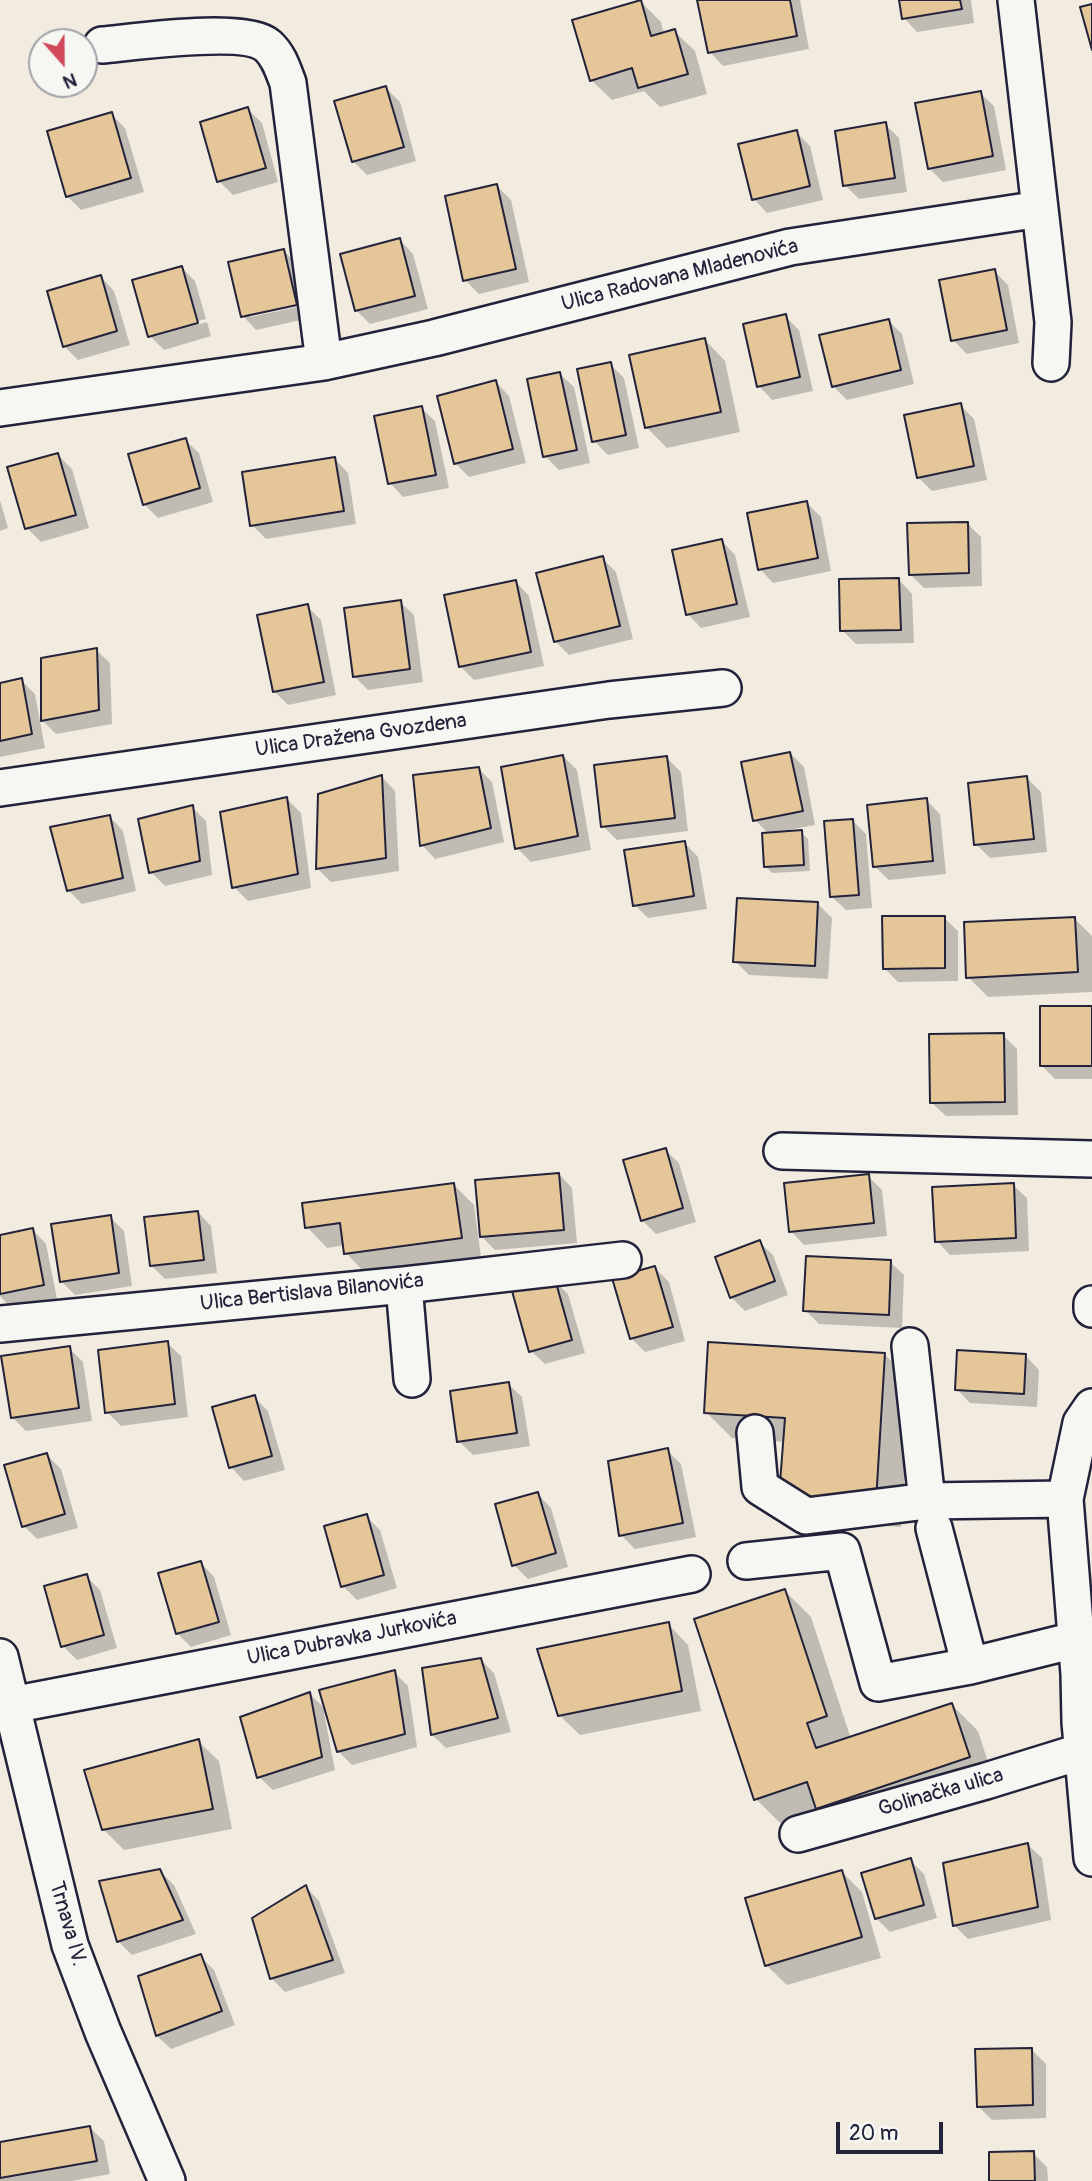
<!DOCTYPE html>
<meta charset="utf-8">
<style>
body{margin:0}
#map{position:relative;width:1092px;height:2181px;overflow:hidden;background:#f2ece0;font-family:Pangolin,sans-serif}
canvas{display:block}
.north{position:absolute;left:28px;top:28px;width:70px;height:70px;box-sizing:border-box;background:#f6f6f2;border:2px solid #a1a1a9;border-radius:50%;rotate:159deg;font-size:19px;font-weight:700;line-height:28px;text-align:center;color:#22223b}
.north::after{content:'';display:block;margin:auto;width:24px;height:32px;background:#d1495b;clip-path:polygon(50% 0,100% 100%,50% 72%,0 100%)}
.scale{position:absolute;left:836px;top:2122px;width:107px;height:32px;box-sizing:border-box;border:4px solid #22223b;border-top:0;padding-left:9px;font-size:21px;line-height:24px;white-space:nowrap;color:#22223b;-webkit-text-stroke:5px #f6f6f2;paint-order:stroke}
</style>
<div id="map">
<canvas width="1092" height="2181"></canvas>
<div class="north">N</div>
<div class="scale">20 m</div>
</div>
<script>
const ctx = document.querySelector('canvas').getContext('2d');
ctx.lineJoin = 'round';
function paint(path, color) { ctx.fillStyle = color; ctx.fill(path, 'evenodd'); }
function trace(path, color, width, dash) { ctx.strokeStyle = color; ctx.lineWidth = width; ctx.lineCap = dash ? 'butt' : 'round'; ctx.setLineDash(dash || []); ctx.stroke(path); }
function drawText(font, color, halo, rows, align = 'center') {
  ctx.font = font + ' Pangolin,sans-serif'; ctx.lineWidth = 5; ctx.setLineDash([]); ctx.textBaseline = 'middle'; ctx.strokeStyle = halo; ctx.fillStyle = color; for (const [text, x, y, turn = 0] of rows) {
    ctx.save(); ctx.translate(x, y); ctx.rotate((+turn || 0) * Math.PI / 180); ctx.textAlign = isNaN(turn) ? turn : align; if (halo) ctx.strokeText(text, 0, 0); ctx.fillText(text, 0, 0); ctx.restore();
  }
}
const shadow = new Path2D(`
 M699,0H800L809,49L723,66L710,52Z
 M901,0H971L974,23L917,32L904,18Z
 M641,2L661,22L664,34L674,31L695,51L707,94L660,107L644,91L612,100L591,80Z
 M386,88L400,102L416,161L367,175L353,161Z
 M980,93L994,106L1006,170L943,182L929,168Z
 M248,109L262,123L278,182L233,195L219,181L202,123Z
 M111,114L125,128L144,192L81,210L67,196Z
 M885,124L899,138L907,192L859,199L845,185Z
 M796,132L810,146L823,200L767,213L754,199Z
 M497,186L511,200L529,282L479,294L465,280Z
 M400,240L413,254L428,309L370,324L356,310Z
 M284,251L298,265L310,318L256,330L243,316ZM305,301L306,305L250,317V313Z
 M181,267L195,281L206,319L156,333V336L207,322L211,336L164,350L150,336Z
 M994,271L1008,285L1019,343L967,354L953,340Z
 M101,277L114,291L130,345L78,360L64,346Z
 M785,316L799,330L813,391L772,400L759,386Z
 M889,321L902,334L914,384L847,400L833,386Z
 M705,340L725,361L740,432L667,448L647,428Z
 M610,364L624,378L639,448L608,455L594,441Z
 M560,374L574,387L590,463L559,470L545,456Z
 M496,382L509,396L526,463L469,477L455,463Z
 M960,405L974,419L987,480L932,491L918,477Z
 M421,408L435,421L449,488L403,497L390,483Z
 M185,440L199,453L213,502L158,518L144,504Z
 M58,455L72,469L89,528L41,542L27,528Z
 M335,459L348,473L356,524L266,539L252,525Z
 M0,500L8,528L0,531Z
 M807,503L821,517L831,571L773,583L760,569Z
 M967,523L981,537L982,586L924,588L910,574Z
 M722,541L735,555L750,617L701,628L688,614Z
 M602,558L616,572L633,639L569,655L555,641Z
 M899,580L912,594L914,643L856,644L842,630Z
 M516,582L529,596L544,666L474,680L460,666Z
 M400,602L414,615L423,682L368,690L354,676Z
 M307,606L321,620L336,695L288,705L274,691Z
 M96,650L110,663L112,724L56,734L43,721V660Z
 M21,680L35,694L45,748L0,757V685Z
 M790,753L804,767L815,825L783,831L784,833L801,832L808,839L810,871L772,873L766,867L769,834L755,820Z
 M563,756L577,770L591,850L531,862L517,848Z
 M667,758L681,772L688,831L617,840L603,826Z
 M478,768L492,782L504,842L435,859L422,845Z
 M382,777L395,791L399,871L331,882L317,868Z
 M1027,778L1041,792L1047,852L990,858L976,844Z
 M287,799L301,813L311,888L248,901L234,887Z
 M926,800L940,814L946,874L889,880L875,867Z
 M192,807L206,821L212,875L165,886L151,872Z
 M110,817L123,831L136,891L82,904L68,890Z
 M852,820L866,834L872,908L846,910L832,897Z
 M685,843L698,857L707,909L648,918L635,905Z
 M818,904L832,918L828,979L749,975L735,961Z
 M944,918L958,931V981L898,982L884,968Z
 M1074,918L1092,936V992L988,997L968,977Z
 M1092,1008V1079H1055L1041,1065Z
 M1003,1035L1017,1049L1018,1115L946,1116L932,1103Z
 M665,1150L679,1163L696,1222L656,1234L642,1220Z
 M559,1174L572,1188L577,1243L495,1250L480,1235Z
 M868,1176L882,1190L887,1236L804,1245L791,1231Z
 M454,1185L474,1205L481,1258L366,1274L346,1253L345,1245L327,1248L307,1227Z
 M1013,1185L1027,1198L1029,1251L950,1255L937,1241Z
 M198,1212L211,1226L217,1273L165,1279L151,1265Z
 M110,1217L124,1231L132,1286L75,1295L61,1281Z
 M33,1230L46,1244L57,1299L11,1308L0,1296V1236Z
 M759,1242L773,1255L788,1295L745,1311L731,1297Z
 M890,1262L904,1275L902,1328L819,1324L805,1310Z
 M655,1268L669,1282L685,1341L645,1352L631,1338Z
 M554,1281L568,1294L585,1353L545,1364L531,1351Z
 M167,1343L181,1356L188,1417L121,1426L107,1412Z
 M69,1348L83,1362L92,1421L26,1431L12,1417Z
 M884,1354L911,1380L901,1527L807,1521L785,1442L732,1438L706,1412Z
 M1026,1356L1039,1370L1037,1407L970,1403L957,1389Z
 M508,1384L522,1397L530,1446L473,1455L459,1441Z
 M254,1397L268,1411L285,1470L244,1481L231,1467Z
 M667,1450L681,1464L696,1537L635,1549L621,1535Z
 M47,1455L61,1469L78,1528L37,1539L24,1526Z
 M538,1494L551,1508L568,1567L528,1579L514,1565Z
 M366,1516L380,1530L397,1588L357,1600L343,1586Z
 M201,1563L214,1577L231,1635L191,1647L177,1633Z
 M86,1576L100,1590L117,1648L77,1660L63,1646Z
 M785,1591L811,1617L851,1739L952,1705L978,1731L995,1784L821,1811L782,1825L756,1799Z
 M668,1624L688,1645L701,1711L580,1735L559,1715Z
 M480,1659L494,1673L511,1732L446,1748L432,1735Z
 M394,1672L408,1686L417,1747L352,1765L338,1751L327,1712L324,1713L335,1770L273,1790L259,1777L310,1694L327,1711Z
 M198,1741L219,1761L232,1829L124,1850L103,1829Z
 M1028,1845L1042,1858L1051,1920L968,1939L954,1925Z
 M910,1860L924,1874L937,1918L890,1932L876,1918Z
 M160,1871L174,1885L196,1934L132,1955L118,1941Z
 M842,1872L862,1892L881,1958L787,1985L766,1965Z
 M306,1887L319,1901L345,1973L285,1992L271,1978Z
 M200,1956L214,1970L235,2025L171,2049L157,2036Z
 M1032,2050L1046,2064V2118L992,2120L978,2106Z
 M90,2128L104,2141L110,2174L72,2181H0V2144Z
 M1033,2153L1047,2167L1048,2181H991Z`);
const building = new Path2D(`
 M641,0L651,36L675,29L688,74L638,88L632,68L590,81L572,20Z
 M697,0H790L797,36L708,53Z
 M899,0H960L962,9L902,19Z
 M1092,4V50L1080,7Z
 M386,86L404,147L352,162L334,101Z
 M981,91L993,156L928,169L915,103Z
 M248,107L266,168L217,182L200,122Z
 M112,112L131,178L66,197L47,131Z
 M886,122L895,178L843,186L835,131Z
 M797,130L810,186L752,200L738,144Z
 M497,184L516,269L463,281L445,196Z
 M400,238L415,296L355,311L340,254Z
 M284,249L297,305L241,317L228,262Z
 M182,266L198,323L148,337L132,280Z
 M995,269L1007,330L951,341L939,280Z
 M101,275L117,331L63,347L47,291Z
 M786,314L800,377L757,387L743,324Z
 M889,319L901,370L832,387L819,335Z
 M705,338L721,412L645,428L629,355Z
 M611,362L626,435L592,442L577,369Z
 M560,372L577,450L543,457L527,379Z
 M496,380L513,449L454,464L437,396Z
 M961,403L974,466L917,478L904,415Z
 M422,406L436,475L388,484L374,416Z
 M186,438L200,488L143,505L128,454Z
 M58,453L76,515L25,529L7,467Z
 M335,457L344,511L250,526L242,472Z
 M807,501L818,558L758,570L747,513Z
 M968,522L969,573L909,575L907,523Z
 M722,539L737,604L686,615L672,550Z
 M603,556L620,626L554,642L536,573Z
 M899,578L901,630L840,631L839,579Z
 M516,580L531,652L459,667L444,595Z
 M401,600L410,669L353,677L344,608Z
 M308,604L324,682L273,692L257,615Z
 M97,648L99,710L41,721V658Z
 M22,678L32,734L0,741V683Z
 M790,752L803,811L753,821L741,762Z
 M563,755L578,836L515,849L501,767Z
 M667,756L675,818L601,827L594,765Z
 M479,767L491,828L420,846L413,775Z
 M382,775L386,858L316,869L318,794Z
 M1027,776L1034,839L974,845L968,783Z
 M287,797L298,874L232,888L220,812Z
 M927,798L933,861L873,867L867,805Z
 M193,805L200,861L149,873L138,819Z
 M110,815L123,878L67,891L50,827Z
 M853,819L859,895L830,897L824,821Z
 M802,830L804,865L764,867L762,833Z
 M685,841L694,896L633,906L624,850Z
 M737,898L818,902L815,966L733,962Z
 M882,916H945V968L883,969Z
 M1075,917L1078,972L966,978L964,922Z
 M1040,1006H1092V1066H1040Z
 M1004,1033L1005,1102L930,1103L929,1034Z
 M666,1148L683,1208L641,1221L623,1160Z
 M559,1173L564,1230L480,1237L475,1180Z
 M869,1174L874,1223L789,1232L784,1183Z
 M454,1183L462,1238L344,1254L340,1223L305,1228L302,1203Z
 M1014,1183L1016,1238L935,1242L932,1187Z
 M198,1211L204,1260L150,1266L144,1217Z
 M111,1215L119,1273L60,1282L51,1224Z
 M33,1228L44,1285L0,1294V1235Z
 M760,1240L775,1281L730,1298L715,1257Z
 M806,1256L891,1260L889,1315L803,1311Z
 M655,1266L673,1327L630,1339L612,1278Z
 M555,1279L572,1340L529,1352L512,1291Z
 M168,1341L175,1404L105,1413L98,1350Z
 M708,1342L885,1353L876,1502L779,1496L785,1418L704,1413Z
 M70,1346L79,1408L11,1418L1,1356Z
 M957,1350L1026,1354L1024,1394L955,1390Z
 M509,1382L517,1433L457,1442L450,1391Z
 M255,1395L272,1456L229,1468L212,1407Z
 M668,1448L683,1523L619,1536L608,1461Z
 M47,1453L65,1514L22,1527L4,1465Z
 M538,1492L556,1553L512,1566L495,1504Z
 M367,1514L384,1575L341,1587L324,1526Z
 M201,1561L219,1622L176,1634L158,1573Z
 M87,1574L104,1635L61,1647L44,1586Z
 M785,1589L827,1716L807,1723L816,1748L952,1703L970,1757L816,1809L807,1782L754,1800L694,1619Z
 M669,1622L682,1691L558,1716L537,1649Z
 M481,1658L498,1718L431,1735L422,1668Z
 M395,1670L405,1734L337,1752L319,1690Z
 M310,1692L322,1757L257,1778L240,1717Z
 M199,1739L213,1809L102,1830L84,1770Z
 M1028,1843L1038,1907L953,1926L943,1863Z
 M911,1858L924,1905L875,1919L861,1873Z
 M160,1869L183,1920L117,1942L99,1881Z
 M842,1870L862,1937L765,1966L745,1898Z
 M306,1885L333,1960L270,1979L252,1918Z
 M201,1954L222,2011L156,2036L138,1976Z
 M1032,2048L1033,2105L977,2107L975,2049Z
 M90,2126L97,2161L0,2178V2142Z
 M1034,2151L1035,2181H989V2152Z`);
const minor = new Path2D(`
 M1016,0L1053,322L1051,363
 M102,45C135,42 245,26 268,46C279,56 283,70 288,83L324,362
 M0,408L324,362L434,338L790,247L1040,209
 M0,788L609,700L723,688
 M782,1151L1092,1159
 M404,1285L412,1379
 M1092,1304V1309
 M0,1324L404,1285L623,1260
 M910,1346L927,1501
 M1092,1407L1081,1423L1065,1499L1079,1674L1080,1722L1092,1858
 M755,1433L760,1487L806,1516L927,1501L1065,1499
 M934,1528L970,1666
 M746,1561L842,1551L878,1683L970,1666L1075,1640
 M0,1657L70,1945L103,2032L167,2181
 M12,1705L692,1574
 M798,1834L986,1781L1083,1751`);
const streetNames = [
 ["Ulica Radovana Mladenovića",680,276,-14],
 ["Ulica Dražena Gvozdena",361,736,-8],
 ["Ulica Bertislava Bilanovića",312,1293,-6],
 ["Ulica Dubravka Jurkovića",352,1639,-11],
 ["Golinačka ulica",941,1793,-16],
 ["Trnava IV.",67,1924,74]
];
paint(shadow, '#0003');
paint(building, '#e4c698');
trace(building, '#22223b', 2);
trace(minor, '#22223b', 40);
trace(minor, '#f6f6f2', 35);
drawText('21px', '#22223b', '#f6f6f2', streetNames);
</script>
